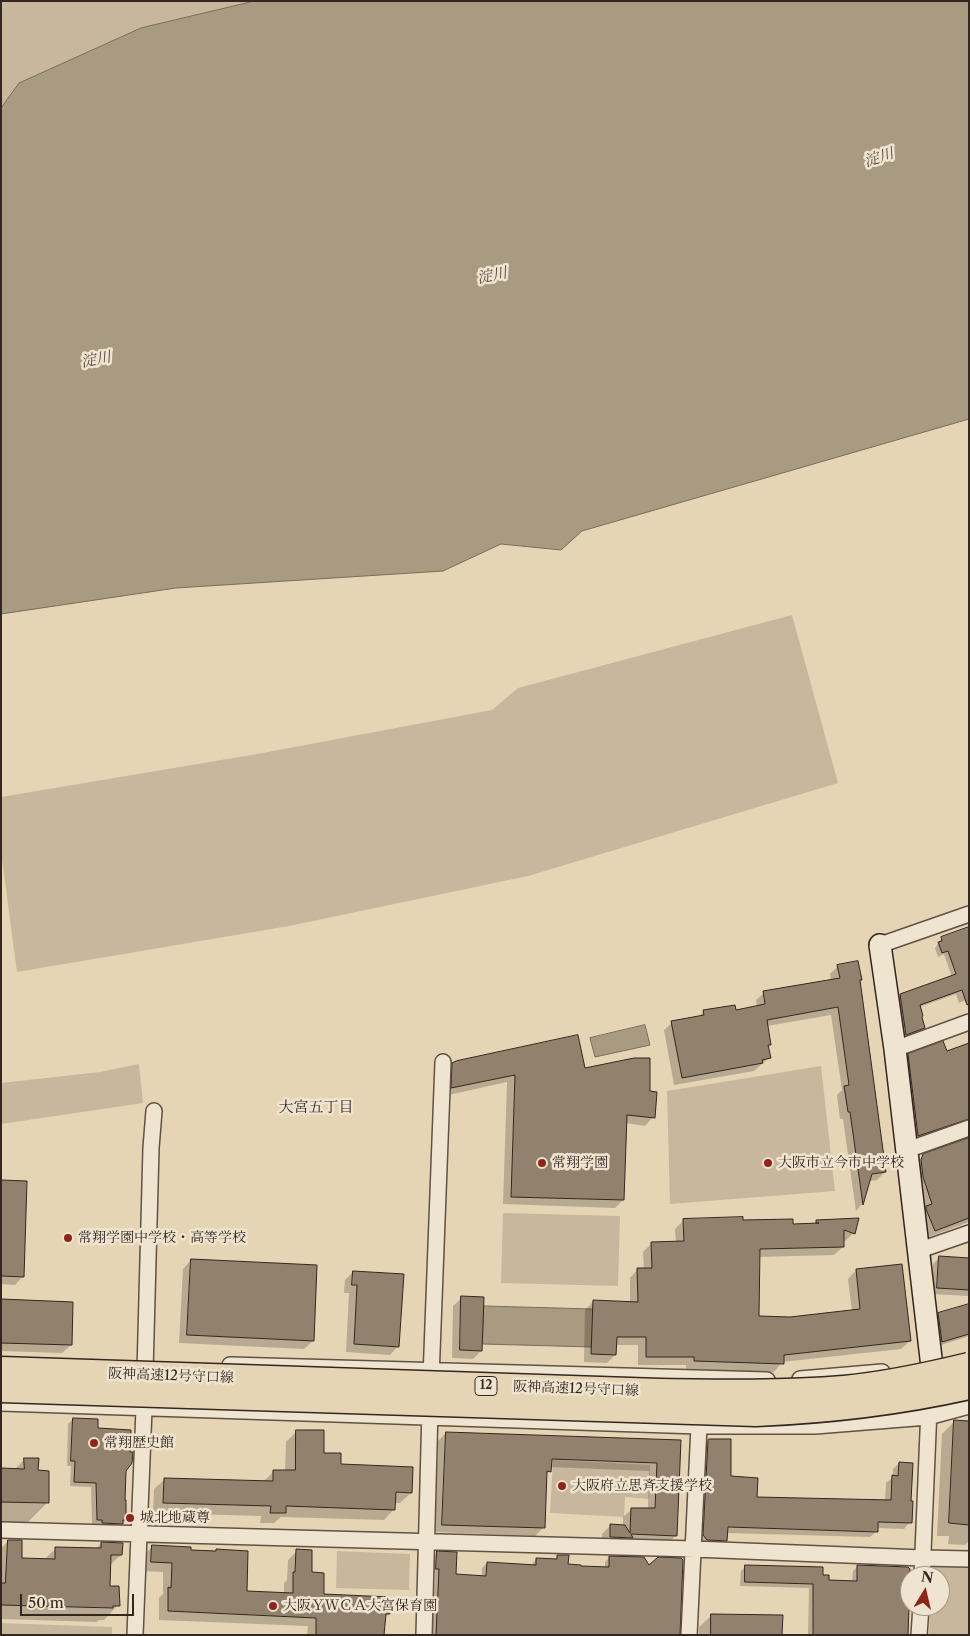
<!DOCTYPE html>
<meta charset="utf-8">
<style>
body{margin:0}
#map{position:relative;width:970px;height:1636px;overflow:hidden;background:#e6d5b5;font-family:"Libre Caslon Text",serif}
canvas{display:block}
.frame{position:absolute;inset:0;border:2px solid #342620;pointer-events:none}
.north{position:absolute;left:900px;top:1566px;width:50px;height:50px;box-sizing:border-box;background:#efe4cf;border:1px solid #a49889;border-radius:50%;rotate:9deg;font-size:14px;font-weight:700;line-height:20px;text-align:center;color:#342620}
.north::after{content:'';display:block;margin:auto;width:18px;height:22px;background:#8f2418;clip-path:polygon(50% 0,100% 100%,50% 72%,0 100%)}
.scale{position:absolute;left:20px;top:1594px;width:114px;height:22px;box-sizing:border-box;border:2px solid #342620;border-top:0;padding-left:6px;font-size:15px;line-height:18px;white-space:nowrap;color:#342620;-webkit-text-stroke:4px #efe4cf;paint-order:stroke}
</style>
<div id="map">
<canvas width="970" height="1636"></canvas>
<div class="frame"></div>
<div class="north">N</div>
<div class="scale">50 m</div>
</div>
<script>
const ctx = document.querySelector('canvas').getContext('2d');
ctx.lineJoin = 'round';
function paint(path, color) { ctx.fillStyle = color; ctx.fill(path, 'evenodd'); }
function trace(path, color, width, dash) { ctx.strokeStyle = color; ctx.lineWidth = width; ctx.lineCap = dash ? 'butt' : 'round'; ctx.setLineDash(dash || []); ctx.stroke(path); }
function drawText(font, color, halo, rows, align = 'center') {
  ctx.font = font + ' "Libre Caslon Text","Noto Serif JP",serif'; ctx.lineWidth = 5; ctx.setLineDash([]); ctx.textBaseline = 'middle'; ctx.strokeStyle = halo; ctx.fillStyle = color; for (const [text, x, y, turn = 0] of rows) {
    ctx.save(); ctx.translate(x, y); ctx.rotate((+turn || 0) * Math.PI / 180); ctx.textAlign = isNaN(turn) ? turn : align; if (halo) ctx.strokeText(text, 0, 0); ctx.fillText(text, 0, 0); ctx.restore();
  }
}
const green = new Path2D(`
 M1,1H255L141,28L19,83L1,108Z
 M792,615L838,783L528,876L289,926L17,972L1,852V797L257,754L492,710L518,688Z
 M139,1064L143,1103L1,1124V1083L100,1072Z
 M821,1066L835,1191L670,1204L667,1091Z
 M503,1213L620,1216L618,1286L501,1283Z
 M553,1460L650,1465L649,1499L625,1497L624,1517L550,1513Z
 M337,1551L410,1554L409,1590L336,1588Z
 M936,1566L969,1567V1635H929L930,1606H940V1576H931V1570Z
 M1,1623L112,1627V1635L1,1634Z`);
const water = new Path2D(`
 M255,1H969V419L582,531L561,550L501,544L443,571L176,588L1,614V108L19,83L141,28Z
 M645,1025L650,1045L595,1057L590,1038Z
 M484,1306L593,1309L592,1347L483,1344Z`);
const shadow = new Path2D(`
 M969,929V999L959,1003L956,994L920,1007L924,1028L920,1032L902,1038L896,999L900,995L952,977L944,954L938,957L935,948L942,938Z
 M857,962L885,1172L877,1180L869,1181L862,1204L856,1211L843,1119H840L837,1095L842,1090L831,1015L767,1026L770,1044L767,1047L769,1058L754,1071L674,1085L664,1030L672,1023L697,1018L704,1011H735L757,1007L756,1000L764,993L831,981L830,974L837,967Z
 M969,1044V1124L961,1123L914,1139L904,1060L909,1055L946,1052Z
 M453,1064L584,1070L653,1117L645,1126L626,1123L623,1200L615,1208L503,1204L507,1082L444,1096L445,1072Z
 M969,1139V1222L926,1238L915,1164L924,1155Z
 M1,1182L23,1276L15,1285L1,1284Z
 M684,1220L742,1222L792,1225H814L817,1222L854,1233L845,1241H843V1247L834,1255L759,1257L758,1317L790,1318L852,1311L848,1279L856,1270L910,1341L901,1349L782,1362L774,1372L686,1369V1365H638V1345H615V1355L607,1363L584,1362L585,1310L593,1302L630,1303V1278L638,1269H644L643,1252L652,1243H676L675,1229Z
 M939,1258L969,1259V1296L932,1294L933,1264Z
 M191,1260L313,1341L304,1349L179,1343L183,1269Z
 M353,1272L398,1346L390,1355L346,1352L349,1293H344L345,1280Z
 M462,1298L481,1351L473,1359L452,1358L453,1306Z
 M1,1301L71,1345L62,1353L1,1351Z
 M969,1305V1336L938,1346L935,1319L939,1314Z
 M73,1419L97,1429L125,1471V1520L117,1528H97L98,1525H92L91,1487L70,1486L71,1466H67L68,1424Z
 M955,1421L969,1422V1541L965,1545L948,1544L949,1536H937L942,1434Z
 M297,1431L323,1454L340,1465L411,1493L400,1503H394V1509L384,1520L281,1517L274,1523H260L261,1516L153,1513L154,1489L165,1479L263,1482L274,1471H285L286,1442Z
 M446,1433L679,1441L676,1535L668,1544L602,1545V1534L610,1526H623V1517L632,1509H648L649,1471L550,1467V1471L545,1475L543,1528L535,1536L435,1532L438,1441ZM625,1536L630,1537L628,1539H623Z
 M708,1441L730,1477L756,1499L885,1501L886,1483L893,1477V1469L899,1463L910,1522L904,1529L877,1528V1531L870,1537L726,1533V1540L719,1547L697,1542L702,1447Z
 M25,1459L37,1471L47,1503L24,1526L1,1525V1470H14Z
 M9,1541L21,1559L44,1560L56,1548L96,1549L101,1543L121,1555L109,1566V1587L118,1605L104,1620H99L97,1622L1,1619V1548Z
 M152,1547L214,1552L216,1551L246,1592L284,1594V1583L287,1580L288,1560L297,1551L323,1595L388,1614L385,1617L382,1635H307L308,1626L159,1620V1598L163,1594V1572L142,1571L143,1556Z
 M437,1553L455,1576L482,1577V1568L487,1563L531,1566L536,1559L554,1560L558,1556L567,1565L605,1568V1562L610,1557L648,1566L678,1635H432L435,1573H431L432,1558Z
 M746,1566L822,1576L827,1581L852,1582L853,1571L858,1566L907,1635H808L809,1588L740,1586L741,1571Z
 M712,1615L781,1635H699V1627Z`);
const building = new Path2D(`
 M969,927V1004L967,1005L962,990L920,1005L923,1016L922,1017L925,1028L906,1035L900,994L956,974L948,951L942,953L938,942L942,941L941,937Z
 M858,961L862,980H860L886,1172L872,1174L863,1205L850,1112H848L844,1086L849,1085L838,1007L767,1020L771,1045H768L771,1058L762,1060L763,1063L682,1078L671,1021L704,1015L703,1010L735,1005L736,1010L765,1004L763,991L840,978L837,965Z
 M578,1035L585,1068L634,1058H650V1091L657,1092L655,1118L627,1115L624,1200L511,1197L515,1075L451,1088L452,1063L456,1061Z
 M943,1041L947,1051L969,1043V1119L918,1136L908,1054Z
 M969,1138V1218L935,1231L926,1209V1206L932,1204L923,1177L921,1160L923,1154Z
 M1,1180L27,1181L24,1277L1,1276Z
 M743,1217V1220L793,1219V1224L819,1223H816V1220L859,1218L855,1234L844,1230V1247L760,1249L759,1316L790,1317L860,1309L856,1269L902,1264L911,1341L784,1355V1364L694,1361V1357H646V1337H617L616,1355L591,1354L593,1300L638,1302L637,1268H652L651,1242L684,1241L683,1219Z
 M939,1256L969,1258V1290L937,1288Z
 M191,1259L317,1265L314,1341L187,1335Z
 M353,1271L404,1274L399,1347L354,1344L357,1285H352Z
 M461,1296L484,1297L482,1351L460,1350Z
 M1,1299L73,1302L72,1345L1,1343Z
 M969,1304V1334L942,1342L938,1313Z
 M73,1418L98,1419V1428L131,1430L130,1452H133L132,1463L126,1471L125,1500H126V1520H123V1524L102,1523V1520H97L96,1483L74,1482L75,1461H71Z
 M954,1420L969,1421V1525L949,1523Z
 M296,1430H324V1453H341V1464L413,1467L412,1493L396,1492L395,1510L286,1506V1513H270L271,1506L163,1503L164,1478L273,1481V1470H295Z
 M446,1432L681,1440L677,1536L631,1534L633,1538L610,1537V1524L625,1525L630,1533L631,1508H655L657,1463L552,1459L551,1472L547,1471L545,1528L442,1525Z
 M709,1439H731V1476L758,1478L757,1497L891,1500L892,1475L898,1476L899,1462L913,1463L911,1501H913L912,1523L878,1522V1532L728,1527L727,1541L707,1540L703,1535L708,1440Z
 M24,1458H39L38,1470L49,1471V1503L1,1502V1468L24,1469Z
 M8,1540H22V1558L55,1559V1547L101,1548V1542L123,1543L122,1555H111L110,1586H119L120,1606H113V1608L1,1605V1583H5Z
 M152,1545L191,1547V1550L216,1551V1549L248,1551L247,1591L293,1593V1572H295L296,1549L312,1550V1572L324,1573V1594L390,1597V1614H386L384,1635H316V1618L168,1611V1587L171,1588L172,1563L151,1562Z
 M437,1551L457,1552L456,1574L486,1576L487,1562L536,1565V1558L557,1559V1555H569L568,1564L581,1565V1566L609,1567V1556L644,1557L649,1565L658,1557L681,1558L683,1560L680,1635H436L439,1569H436Z
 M745,1565L823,1567V1575H829V1580L857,1581V1565L908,1567L910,1569V1580L908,1635H813V1584L745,1582Z
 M711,1614L783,1615L782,1635H711Z`);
const street = new Path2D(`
 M880,945L969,914
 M895,1049L969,1022
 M907,1150L969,1128
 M920,1250L969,1233
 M230,1365L767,1380
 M431,1378L443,1062
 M800,1379L882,1372
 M1,1403L699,1426H815L928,1417L969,1406
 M1,1530L694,1549L923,1558L969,1559
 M922,1576L929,1408
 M135,1635L144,1409L151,1148L154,1111
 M424,1635L430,1409
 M689,1635L699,1426
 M919,1635L921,1606`);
const secondary = new Path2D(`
 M880,945L895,1049L932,1367`);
const highwayBridge = new Path2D(`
 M1,1370L660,1392C722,1393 783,1394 844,1389C886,1385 928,1376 969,1366
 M1,1389L756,1413C828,1410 898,1402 969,1386`);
const markers = [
 [542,1163,5,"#8f2418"],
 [768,1163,5,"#8f2418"],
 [68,1238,5,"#8f2418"],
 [94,1443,5,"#8f2418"],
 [562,1486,5,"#8f2418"],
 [130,1518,5,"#8f2418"],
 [273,1606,5,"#8f2418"]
];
const shields = [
 [486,1386,22]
];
const shieldNames = [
 ["12",486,1386]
];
const poiNames = [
 ["常翔学園",552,1163],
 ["大阪市立今市中学校",778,1163],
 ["常翔学園中学校・高等学校",78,1238],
 ["常翔歴史館",104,1443],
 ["大阪府立思斉支援学校",572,1486],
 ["城北地蔵尊",140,1518],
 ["大阪ＹＷＣＡ大宮保育園",283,1606]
];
const streetNames = [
 ["阪神高速12号守口線",171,1376,2],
 ["阪神高速12号守口線",576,1389,2]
];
const waterNames = [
 ["淀川",879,158,-18],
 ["淀川",492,276,-12],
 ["淀川",96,360,-11]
];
const neighbourhoodNames = [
 ["大宮五丁目",316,1108]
];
paint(green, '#c8b79c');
paint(water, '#a99a82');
trace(water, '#7a6c5b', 1);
paint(shadow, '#0003');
paint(building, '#91816d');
trace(building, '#342620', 1);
trace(street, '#605245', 18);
trace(secondary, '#342620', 24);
trace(street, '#efe4cf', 15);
trace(secondary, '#efe4cf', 21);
trace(highwayBridge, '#342620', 29, []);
trace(highwayBridge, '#e6d5b5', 26);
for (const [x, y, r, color] of markers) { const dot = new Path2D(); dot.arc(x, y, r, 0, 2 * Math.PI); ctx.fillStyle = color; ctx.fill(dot); trace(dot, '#efe4cf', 2); }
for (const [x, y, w] of shields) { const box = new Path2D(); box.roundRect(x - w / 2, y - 9.5, w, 19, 4); ctx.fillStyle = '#efe4cf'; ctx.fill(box); trace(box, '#342620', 1); }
drawText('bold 12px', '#342620', null, shieldNames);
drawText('14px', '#342620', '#efe4cf', poiNames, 'left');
drawText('14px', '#342620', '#efe4cf', streetNames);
drawText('italic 15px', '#57493d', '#efe4cf', waterNames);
drawText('15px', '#342620', '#efe4cf', neighbourhoodNames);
</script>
